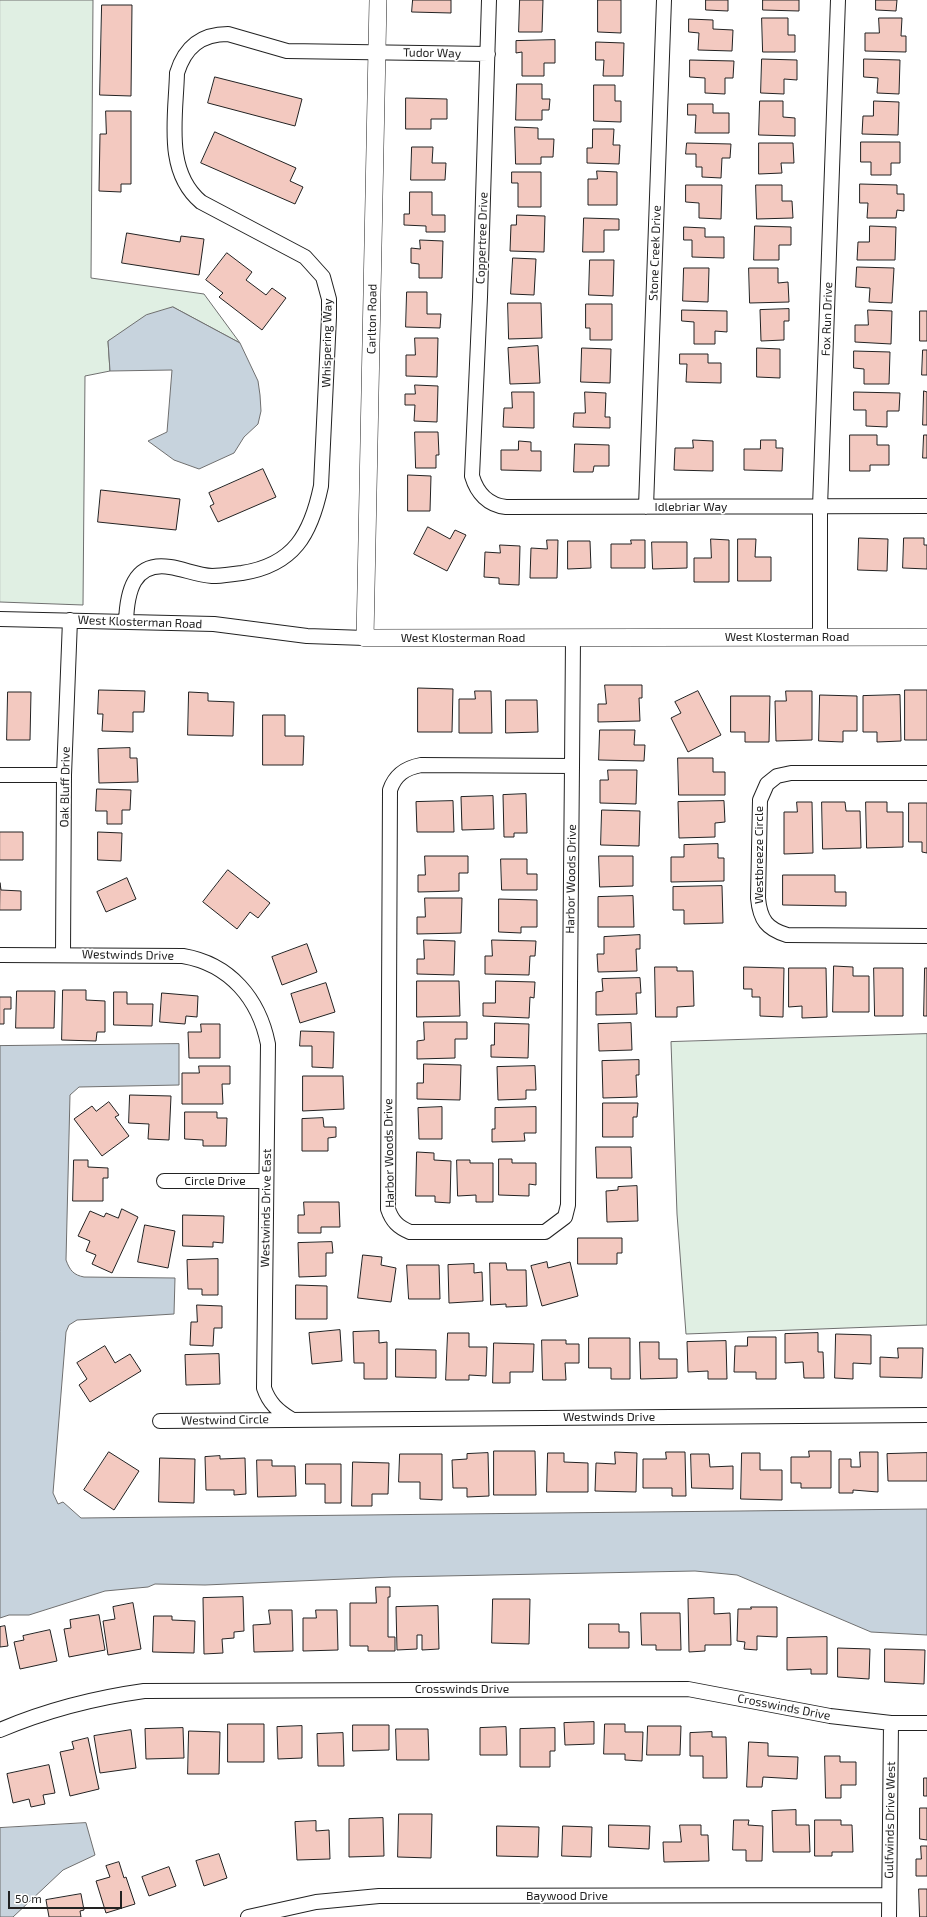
<!DOCTYPE html>
<style>
body{margin:0}
#map{position:relative;width:927px;height:1917px;overflow:hidden;background:#fff;font-family:"Exo 2",sans-serif}
canvas{display:block}
.scale{position:absolute;left:8px;top:1891px;width:114px;height:18px;box-sizing:border-box;border:2px solid #222;border-top:0;padding-left:5px;font-size:12px;line-height:14px;white-space:nowrap;color:#222;-webkit-text-stroke:3px #fff;paint-order:stroke}
</style>
<div id="map">
<canvas width="927" height="1917"></canvas>
<div class="scale">50 m</div>
</div>
<script>
const ctx = document.querySelector('canvas').getContext('2d');
ctx.lineJoin = 'round';
function paint(path, color) { ctx.fillStyle = color; ctx.fill(path, 'evenodd'); }
function trace(path, color, width, dash) { ctx.strokeStyle = color; ctx.lineWidth = width; ctx.lineCap = dash ? 'butt' : 'round'; ctx.setLineDash(dash || []); ctx.stroke(path); }
function drawText(font, color, halo, rows, align = 'center') {
  ctx.font = font + ' "Exo 2",sans-serif'; ctx.lineWidth = 3; ctx.setLineDash([]); ctx.textBaseline = 'middle'; ctx.strokeStyle = halo; ctx.fillStyle = color; for (const [text, x, y, turn = 0] of rows) {
    ctx.save(); ctx.translate(x, y); ctx.rotate((+turn || 0) * Math.PI / 180); ctx.textAlign = isNaN(turn) ? turn : align; if (halo) ctx.strokeText(text, 0, 0); ctx.fillText(text, 0, 0); ctx.restore();
  }
}
const green = new Path2D(`
 M0,0H93L91,278L204,294L240,343L173,307L108,341L110,371L85,376L83,605L0,602Z
 M927,1034V1325L686,1334L677,1214L671,1042Z`);
const water = new Path2D(`
 M173,307L240,343L258,381L260,395L261,411L258,424L244,437L234,453L199,469L174,460L148,441L167,432L172,370L110,371L108,341L146,315Z
 M179,1044V1085L79,1087L70,1095L66,1260C70,1271 74,1275 84,1277L175,1278L174,1314L77,1320L69,1325L66,1332L53,1493L58,1504L63,1502L81,1518L927,1509V1635L871,1632L737,1575L695,1571L392,1577L205,1585L155,1584L148,1587L105,1591L29,1615H9L0,1618V1046Z
 M86,1823L95,1855L63,1870L13,1917H0V1828Z`);
const building = new Path2D(`
 M413,0H451V13L412,12Z
 M520,0H543L542,32H519Z
 M598,0H621V33L598,32Z
 M706,0H728V11L706,10Z
 M763,0H799V11L763,10Z
 M876,0H897L896,11L876,10Z
 M102,5H132L131,96L100,95Z
 M762,18H788V35H795V52H763Z
 M879,18H902L901,36H906V52L865,51V33H879Z
 M689,19L713,20V29L733,30L732,51L698,50L699,33L689,32Z
 M555,40V63H544V76H522V52L516,53V41Z
 M596,42L624,43L623,76H603L604,60H596Z
 M762,59L797,60V80L784,79V94L761,93Z
 M864,59L900,60L899,94L877,93L878,78L864,77Z
 M690,60L734,61L733,78H725V94L705,93V78L690,77Z
 M215,77L302,99L295,126L208,103Z
 M517,84H542V99H550L549,110H542V120H516Z
 M594,85H615V101H621V122L594,121Z
 M406,98L447,99V119H431V129H406Z
 M760,101H783V117L795,118V136L759,135Z
 M874,101L899,102L898,135L862,134L863,116H873Z
 M688,104H713V113H729V133H695L696,115H688Z
 M106,111H131V184H121V192L99,191L100,134H106Z
 M515,127L538,128V139H554L553,157H541V164H516Z
 M593,129H614L613,145H620L619,164L587,163V148H592Z
 M215,132L296,168L290,181L303,187L295,204L201,163Z
 M861,142H900V163H891V175H871V162H861Z
 M687,143L731,144L730,158H722L721,178L702,177V167H696V154H686Z
 M759,143H793L794,163H781L782,173L759,174Z
 M412,147H433L432,163H446L445,180H411Z
 M597,171L617,172V205H588V179H597Z
 M512,172H541V207H518V183H512Z
 M860,184L897,185V194H904V211L897,210L896,218H867L868,203H860Z
 M686,185H722L721,219L699,218V203L686,202Z
 M756,185H782V201H792L793,218L757,219Z
 M410,192H432V215H445V232H426V226L404,225V214H409Z
 M517,215L545,216L544,252L510,251L511,225H516Z
 M584,218L619,219V230H604V252H583Z
 M755,226L791,227V245H779V260H754Z
 M870,226L896,227L895,260H857L858,242H869Z
 M684,227L705,228V237H724V258L692,257V240H684Z
 M127,233L180,242L181,236L204,239L199,275L122,263Z
 M420,240L443,241L442,278H419V264L411,263V248L420,249Z
 M227,253L252,272L246,280L266,295L272,288L286,298L262,330L219,297L223,293L206,280Z
 M513,258L536,259L534,295L511,294Z
 M590,260H614L613,296L589,295Z
 M857,267L894,268L892,303L869,302L870,288L856,287Z
 M684,268H709L708,302L683,301Z
 M749,268H778V283L788,282L789,302L750,303Z
 M407,292H427V314H441L440,328L406,327Z
 M508,303H541L542,338L509,339Z
 M586,304H612V340H590V328H586Z
 M789,309V321H784V340L761,341L760,310Z
 M682,310L727,311V332L715,331V344H694V322L682,321Z
 M868,310L892,311L891,344L855,342V325H868Z
 M920,311H927V341H920Z
 M415,338H438L437,377L406,376V355H415Z
 M538,346L540,383L510,384L508,348Z
 M582,348L611,349L610,383L581,382Z
 M757,348L780,349V378L757,377Z
 M923,350H927V375H922Z
 M854,351L890,352L889,384H864V369L854,368Z
 M680,354H708V363H721V383L686,382L687,364H680Z
 M415,385L438,386L437,422L414,421L415,405H405V394H415Z
 M924,391L927,392V425H923Z
 M512,392H534V428L503,427L504,408H512Z
 M585,392L606,393L605,417H610V428L573,427L574,413H585Z
 M854,392L900,393L899,411H887V427L866,426V410H854Z
 M415,432H438L439,455H436V468H416Z
 M850,435H877V445H889V465H870V471H850Z
 M924,435H927V458H923Z
 M693,440L713,441V471L674,470L675,448H693Z
 M761,440H776V448H783L782,471L744,470V449H760Z
 M519,441L531,442V451H541V471L501,470V450H518Z
 M575,444L609,445V466H594L593,472H574Z
 M263,469L276,497L218,522L210,506L214,504L209,493Z
 M408,475L431,476L430,511H408Z
 M101,490L180,499L176,530L98,522Z
 M428,527L450,539L455,530L466,535L447,571L414,554Z
 M859,538L888,539L887,571L858,570Z
 M904,538H924V545H927V569L903,568Z
 M711,539L729,540V582H694V558H711Z
 M738,539H756L755,557H771V581H738Z
 M547,540H558L557,578H530L531,548L547,549Z
 M631,540H645V568H611V544H631Z
 M568,541H590L591,568L568,569Z
 M652,542H687V568L653,569Z
 M500,545L520,546L519,585L499,584V578L484,577L485,552L500,553Z
 M605,685H642V698H639L640,721L598,722V704H606Z
 M418,688L453,689L452,732H418Z
 M99,690L145,691L144,712H133V732L102,731L103,714H98Z
 M905,690H927V740H905Z
 M475,691H491L492,733H459V699H475Z
 M698,691L721,735L688,752L671,718L681,713L675,702Z
 M786,691H812V740L776,741L775,701H786Z
 M8,692H31L30,740H7Z
 M189,692L208,693V701L234,702L233,736L188,735Z
 M820,695L857,696V731H843V742L819,741Z
 M900,695L901,741L877,742V732H863V696Z
 M731,696H770L769,742H745V732H731Z
 M506,700H537L538,732L506,733Z
 M263,715H285V736H304L303,765H263Z
 M600,730H635L634,745H645L644,761L599,760Z
 M130,748V758H137L138,782L99,783L98,749Z
 M678,758H713V772H725V795H679Z
 M608,770H637L636,804L600,803V780H608Z
 M97,789L131,790L130,810H122V824H107V811H96Z
 M526,794L527,833H514V837H504L503,795Z
 M493,796L494,829L462,830L461,797Z
 M453,801L454,832H417L416,802Z
 M724,801L725,822L715,823V837L679,838L678,802Z
 M797,802H812L813,853L784,854V812H797Z
 M822,802H845L846,811H860L861,848L823,849Z
 M866,802H887V812H903V847L867,848Z
 M909,803H927V853L922,852V842H909Z
 M602,810L640,811L639,846L601,845Z
 M0,832H23V860H0Z
 M98,832L122,833L121,861L98,860Z
 M718,844V858H724V881L671,882V857H684V845Z
 M425,856H468V873H459V891L418,892V875H425Z
 M599,856H633V886L600,887Z
 M501,859H527V874H537V890H502Z
 M228,870L270,903L258,918L250,912L237,929L203,902Z
 M783,875H835V892H846V906L783,905Z
 M127,878L136,899L106,912L97,892Z
 M0,883L1,890L21,891V910H0Z
 M722,886L723,923L684,924V910H673V887Z
 M633,896L634,927H598V897Z
 M425,898H462L461,933L417,934V917H425Z
 M499,899L537,900V927H521V933L499,932Z
 M640,935V949H636L637,971L598,972L597,954H604V937Z
 M424,940L455,941L454,975L417,974V959H424Z
 M492,940L536,941L535,956H530L529,975L485,974V956H492Z
 M307,944L317,972L282,985L272,957Z
 M834,966L853,967V976H869V1012H833Z
 M655,967H677V971H693L694,1006L677,1007V1017H656Z
 M744,967L784,968L783,1017L760,1016V997H752V989H744Z
 M789,968H826L827,1017L802,1018V1006L789,1007Z
 M874,968H903V1016H875Z
 M925,968H927V1016H924Z
 M640,978L641,993H636L637,1014L596,1015V992L603,991L602,979Z
 M417,981H459L460,1016L417,1017Z
 M496,981L535,982L534,998L530,997L529,1018L483,1016V1003H495Z
 M326,983L335,1012L300,1023L291,994Z
 M63,990H86V1000L105,1001V1032H97L96,1041L62,1040Z
 M17,991H55L54,1028H16Z
 M114,992H127V1004H153L152,1026L114,1025Z
 M162,993L198,996L197,1017L186,1016L185,1024L160,1022Z
 M0,997H11V1009H4V1024H0Z
 M424,1022H467V1039H455V1058L417,1059V1041L424,1040Z
 M495,1023L529,1024L528,1058L491,1057V1045H494Z
 M631,1023L632,1050L599,1051L598,1024Z
 M201,1024H220V1058H189L188,1032H201Z
 M301,1031L334,1032L333,1068L312,1067V1046H300Z
 M639,1060V1075H636L637,1097L603,1098L602,1061Z
 M424,1064L461,1065L460,1100L417,1099V1083H423Z
 M199,1066H230V1084H222L223,1104H182V1073H199Z
 M535,1066L536,1090H526V1099L498,1100L497,1067Z
 M303,1076H343L344,1109L303,1111Z
 M130,1095L171,1096L169,1140L148,1139L149,1124L129,1123Z
 M109,1102L119,1115L115,1117L129,1136L102,1156L74,1119L92,1106L96,1111Z
 M603,1103H638L637,1117H633V1137H603Z
 M442,1107V1139H419L418,1108Z
 M536,1107V1133H524L525,1141L492,1142V1129H495V1108Z
 M185,1112H217V1118H227L226,1146H203V1140L185,1139Z
 M323,1118L324,1127H336V1137L328,1138V1151H302V1119Z
 M596,1147H631L632,1178H597Z
 M417,1152L434,1153V1160L451,1161L450,1203L435,1202V1196H416Z
 M499,1159H512V1163H536V1185L529,1184V1196L499,1195Z
 M74,1160H88V1167L108,1168V1178H103V1201H73Z
 M457,1160H470V1163H493V1202H476V1195L458,1196Z
 M637,1186L638,1221L607,1222L606,1191L618,1190V1187Z
 M304,1202H339L340,1227H321V1233H298V1215H304Z
 M122,1209L138,1217L112,1273L92,1264L96,1255L86,1251L90,1241L78,1236L90,1211L104,1217L106,1213L118,1218Z
 M183,1215L224,1216L223,1243L213,1242V1247L183,1246Z
 M145,1225L175,1231L168,1268L138,1262Z
 M578,1238H622V1253H617V1264H578Z
 M332,1242L333,1253H326V1276L299,1277L298,1243Z
 M363,1255L382,1257L381,1265L396,1268L391,1302L358,1298Z
 M218,1259V1295H202V1289H188L187,1260Z
 M547,1262L548,1268L570,1262L578,1296L542,1306L531,1266Z
 M490,1263H506L507,1270H526L527,1306L506,1307V1304L491,1305Z
 M474,1264V1273L482,1272L483,1301L449,1303L448,1265Z
 M407,1265H439L440,1299H409Z
 M296,1285L327,1286V1319H296Z
 M197,1305L222,1306V1328H214L213,1346L190,1345L191,1322H197Z
 M340,1330L342,1361L312,1364L309,1333Z
 M379,1331V1343L387,1342V1379H364V1363H354L353,1332Z
 M448,1333H469V1347H487L486,1376L469,1375V1380H446Z
 M818,1333V1352H823L824,1378H804L803,1362L785,1363V1334Z
 M836,1334L871,1335V1364L853,1363V1379L835,1378Z
 M748,1337H776V1379H756V1372H734L735,1346H747Z
 M589,1338H630V1379H611V1368H589Z
 M542,1340H566V1344H579V1363H565L566,1380H543Z
 M726,1341L727,1379H708V1371L688,1372L687,1342Z
 M640,1342H659V1359H677V1378L641,1379Z
 M494,1343L534,1344L533,1372H510V1383H493Z
 M105,1346L115,1363L130,1354L141,1371L90,1402L79,1385L87,1379L77,1363Z
 M898,1348H923L922,1378L880,1377V1357L898,1358Z
 M396,1349L436,1350V1378L396,1377Z
 M219,1354L220,1384L186,1385L185,1355Z
 M494,1451H535L536,1495H494Z
 M809,1451H831V1488H801V1483H791V1457H809Z
 M109,1452L139,1471L114,1510L84,1490Z
 M615,1452L637,1453L636,1492L595,1491L596,1463L615,1464Z
 M666,1452H685L686,1496H672V1488H643V1459H666Z
 M860,1452H878V1492L853,1490V1493H839V1459H851V1467H860Z
 M488,1453L489,1496L467,1497V1488H453L452,1460L467,1459V1454Z
 M548,1453H564V1462L588,1463V1492H547Z
 M742,1453H760V1470H782V1500L741,1499Z
 M927,1453V1481H888L887,1454Z
 M400,1454H442V1500L420,1499V1482H399Z
 M691,1454H709L710,1467L733,1466V1489L692,1488Z
 M220,1456V1459L245,1458L246,1494L234,1495V1490H206L205,1457Z
 M160,1458L195,1459L194,1503L159,1502Z
 M257,1460H272V1466H295L296,1496L258,1497Z
 M353,1462L389,1463L388,1494H372V1506H352Z
 M306,1464H341V1503H325V1484H306Z
 M376,1587H390V1597H388V1637H395V1651H368V1646H350V1603H376Z
 M243,1597L244,1631L234,1632V1638L222,1639L223,1653L204,1654L203,1598Z
 M714,1598V1614L730,1613L731,1645H705V1651L689,1652L688,1599Z
 M493,1599H530L529,1644L492,1643Z
 M133,1603L141,1649L108,1655L103,1621L115,1619L113,1607Z
 M438,1606L439,1649L422,1650V1635H417V1649L397,1650L396,1607Z
 M751,1607H777V1637L757,1636V1650L744,1649L745,1642L737,1641L738,1609H751Z
 M269,1610H292L293,1651L254,1652L253,1625L270,1624Z
 M316,1610H337L338,1650L303,1651V1618H316Z
 M641,1613H680L681,1650H656V1645H642Z
 M99,1615L105,1650L69,1657L64,1629L71,1628L70,1620Z
 M154,1616H172V1620L195,1621L194,1653L153,1652Z
 M589,1624H619V1632H629V1648H589Z
 M5,1626L8,1646L0,1647V1627Z
 M50,1630L57,1661L20,1669L14,1642L24,1640L23,1636Z
 M827,1637V1674H811V1669L787,1670V1638Z
 M838,1648L870,1649L869,1679L838,1677Z
 M885,1649L925,1650L924,1684L885,1682Z
 M594,1722V1744L565,1745L564,1723Z
 M228,1724H264V1762H228Z
 M605,1724H625V1732H643L642,1761L625,1760V1754H604Z
 M353,1725H389V1750L353,1751Z
 M302,1726V1758L278,1759L277,1727Z
 M648,1726H681L680,1755H647Z
 M506,1727L507,1755H480V1728Z
 M183,1728L184,1758L146,1759L145,1729Z
 M555,1728V1751H550V1767H520V1729Z
 M396,1729H428L429,1760H397Z
 M131,1730L136,1768L100,1773L94,1736Z
 M189,1731L220,1732L219,1774H188Z
 M712,1732V1737H726L727,1778H703V1756H690V1733Z
 M343,1733L344,1766H318L317,1734Z
 M88,1738L99,1789L70,1796L60,1752L74,1749L72,1742Z
 M749,1742L768,1743V1756L798,1757L797,1779L763,1777L762,1787H747Z
 M825,1756H840V1762H856V1785H841V1798H826Z
 M49,1765L55,1793L43,1795L45,1804L31,1807L29,1799L13,1803L7,1774Z
 M924,1778H927V1796H924Z
 M920,1808H927V1840L920,1839Z
 M796,1810V1825H809L810,1852H773L772,1811Z
 M399,1814H432L431,1858L398,1857Z
 M383,1818L384,1856L349,1857V1819Z
 M734,1820H749L748,1825L763,1826L762,1861H746V1850H733Z
 M815,1820H841V1825H852L853,1852H832V1856H815Z
 M316,1821V1831L329,1830L330,1859L297,1860L295,1822Z
 M609,1825L650,1826L649,1849L609,1847Z
 M680,1825H701V1835H708L709,1861L664,1862L663,1842H681Z
 M497,1826L539,1827L538,1857L497,1856Z
 M563,1826L592,1827L591,1857L562,1856Z
 M921,1846H927V1876H916V1859H921Z
 M219,1854L227,1878L204,1886L196,1861Z
 M119,1862L124,1878L126,1877L135,1904L106,1913L96,1881L110,1877L106,1866Z
 M169,1867L176,1886L149,1896L142,1877Z
 M919,1889H927V1917H920Z
 M81,1894L84,1910L80,1911L81,1917H49L46,1900Z`);
const minor = new Path2D(`
 M489,0L480,297L472,476C477,493 488,505 506,507L927,506
 M646,507L664,0
 M0,619L214,624L307,636L365,638
 M126,622C127,593 133,561 170,567C184,569 197,575 212,576C222,576 232,574 242,573C294,565 311,534 321,486L329,317V299L323,277L305,257L201,202C164,171 176,116 177,73C185,47 201,34 228,34L287,51L488,54
 M820,637V507L838,0
 M421,765L572,766L568,1205L565,1217L545,1232H410C398,1227 392,1221 388,1209L390,790C395,775 405,768 421,765Z
 M572,766L573,639
 M927,773H791L777,776L767,784L760,800L758,898C760,920 767,929 787,935L927,936
 M0,775H64
 M63,954L64,775L70,620
 M0,955L183,956C230,964 259,999 268,1044L264,1388C269,1403 278,1411 291,1419
 M164,1181H266
 M160,1421L927,1415
 M0,1730C47,1710 94,1698 144,1691L688,1689L830,1716L891,1723H927
 M248,1917L316,1902L379,1896L889,1895
 M889,1917L891,1723`);
const tertiary = new Path2D(`
 M378,0L365,638L927,637`);
const streetNames = [
 ["Tudor Way",432,53,1],
 ["Coppertree Drive",482,238,-88],
 ["Stone Creek Drive",655,253,-88],
 ["Carlton Road",372,319,-89],
 ["Fox Run Drive",827,319,-88],
 ["Whispering Way",327,343,-89],
 ["Idlebriar Way",691,507],
 ["West Klosterman Road",140,622,2],
 ["West Klosterman Road",787,637],
 ["West Klosterman Road",463,638],
 ["Oak Bluff Drive",65,787,-89],
 ["Westbreeze Circle",759,855,-90],
 ["Harbor Woods Drive",571,879,-89],
 ["Westwinds Drive",128,955,1],
 ["Harbor Woods Drive",389,1153,-91],
 ["Circle Drive",215,1181],
 ["Westwinds Drive East",266,1208,-89],
 ["Westwinds Drive",609,1417],
 ["Westwind Circle",225,1420,-1],
 ["Crosswinds Drive",462,1689],
 ["Crosswinds Drive",784,1707,11],
 ["Gulfwinds Drive West",890,1820,-89],
 ["Baywood Drive",567,1896]
];
paint(green, '#e0efe3');
trace(green, '#6f6f6f', 1);
paint(water, '#c7d3dd');
trace(water, '#6f6f6f', 1);
paint(building, '#f3c9c0');
trace(building, '#222', 1);
trace(minor, '#222', 16);
trace(tertiary, '#222', 18);
trace(minor, '#fff', 14);
trace(tertiary, '#fff', 17);
drawText('12px', '#222', '#fff', streetNames);
</script>
